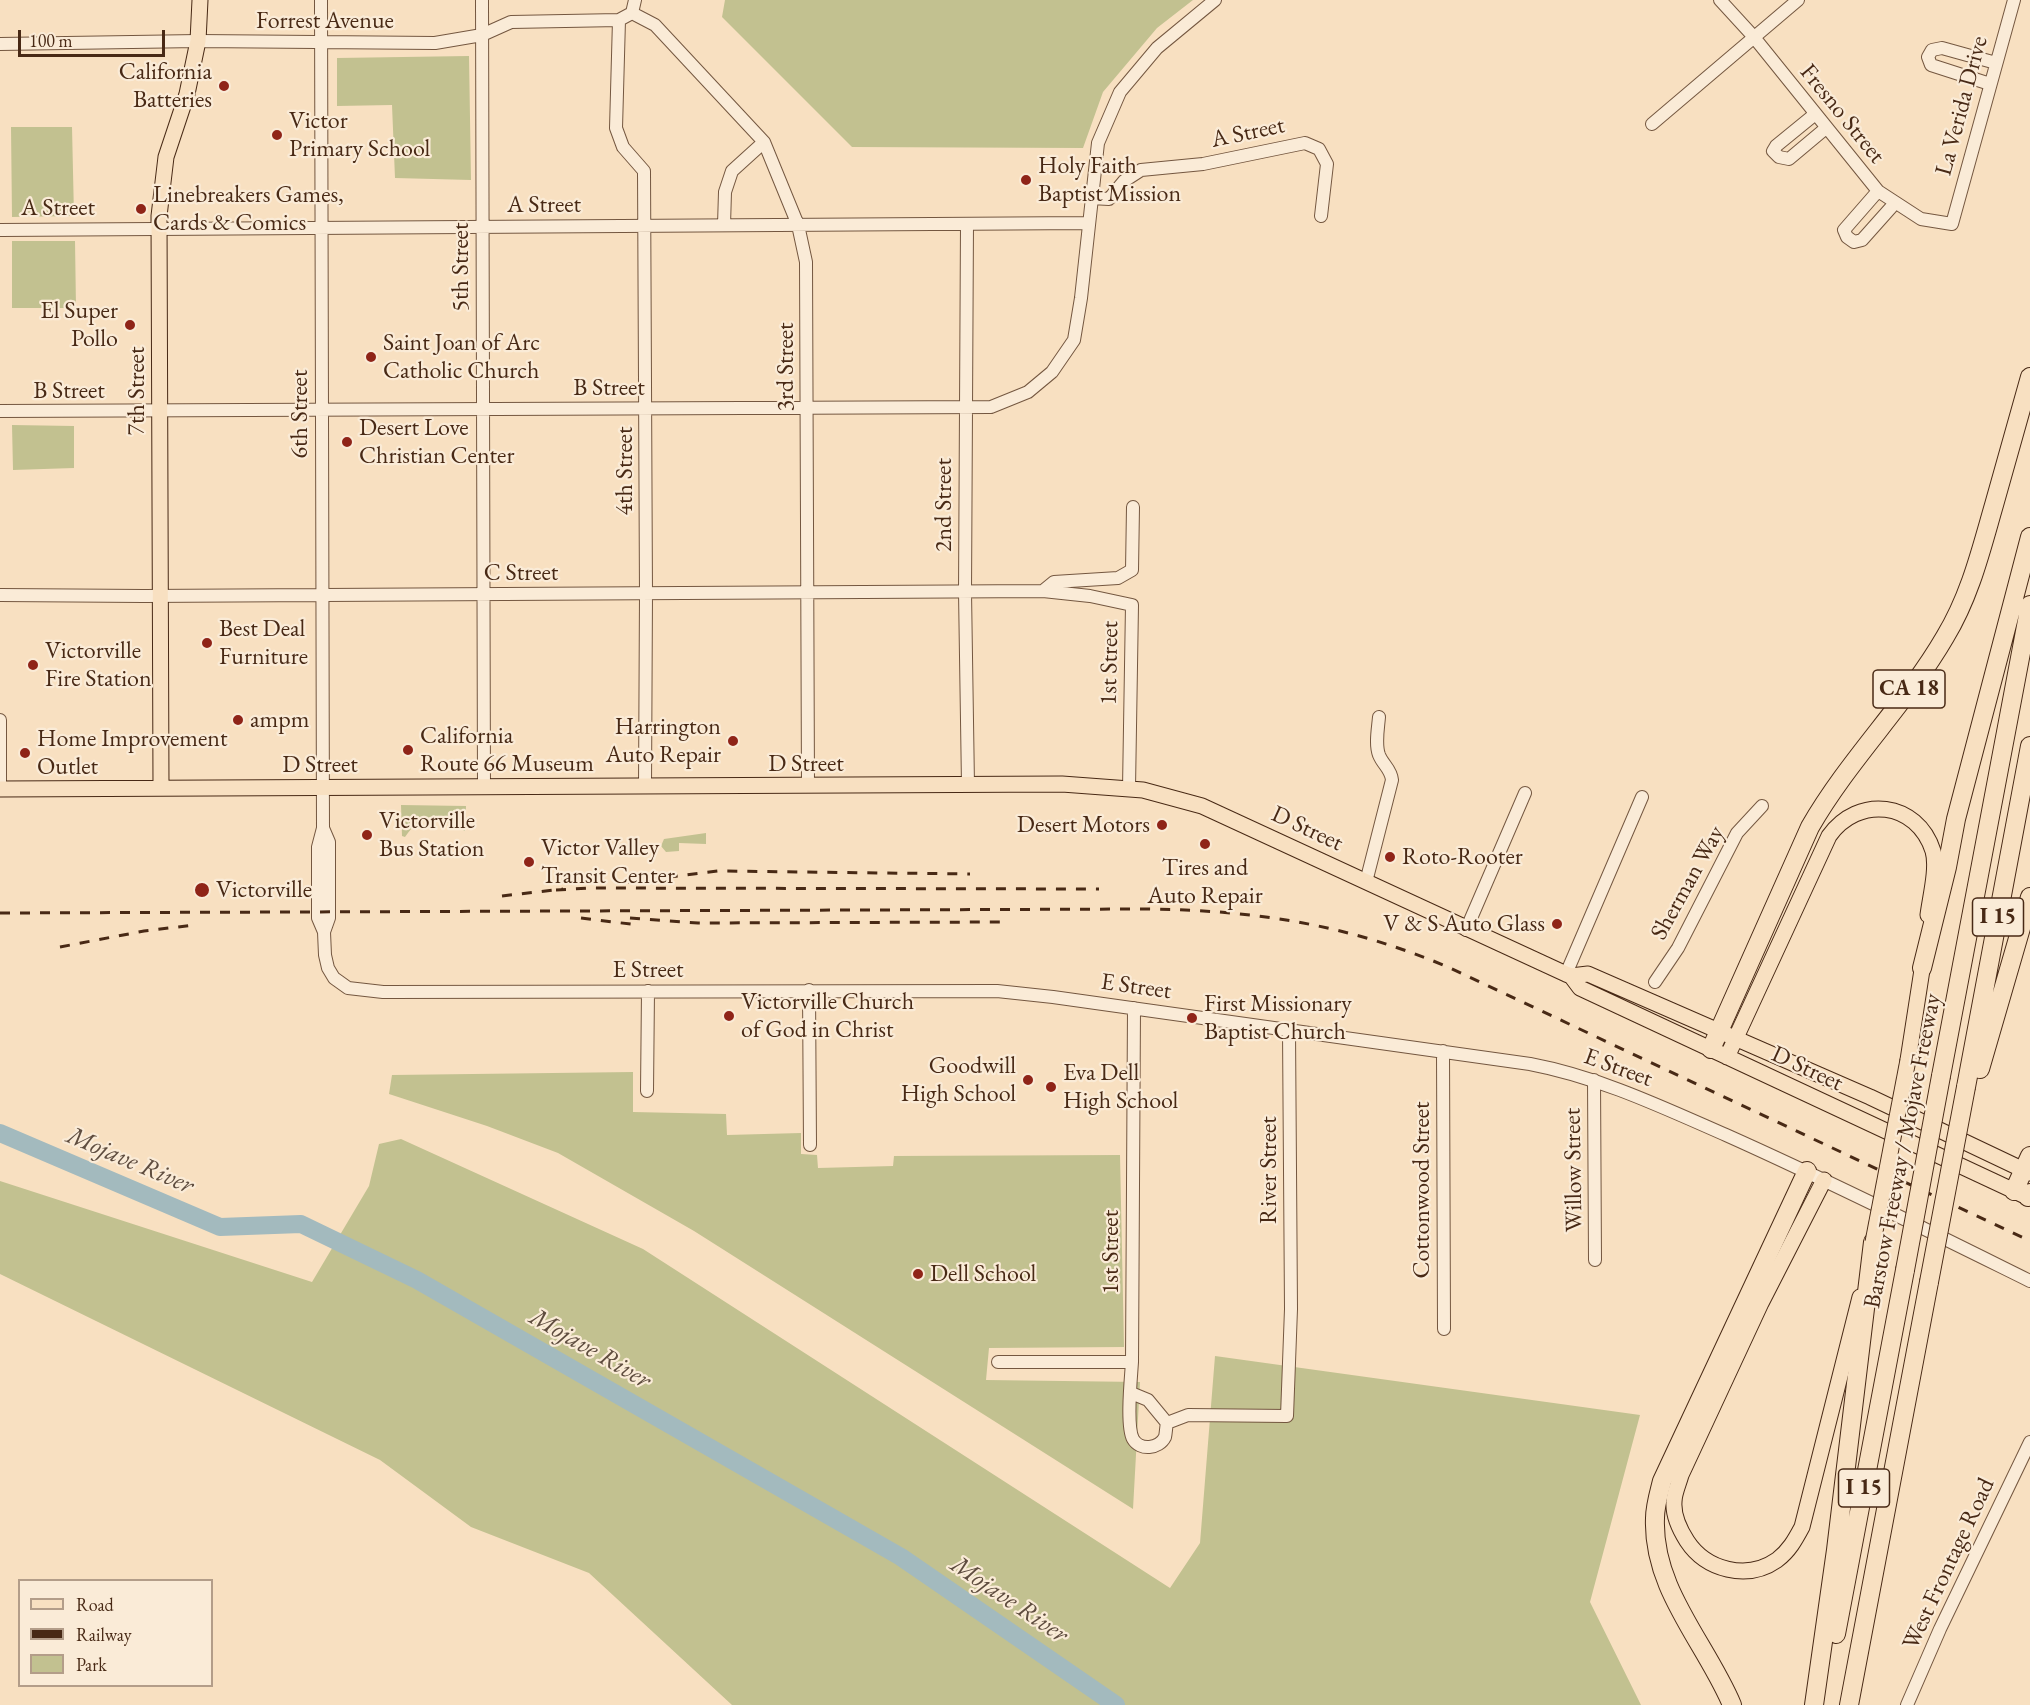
<!DOCTYPE html>
<style>
body{margin:0}
#map{position:relative;width:2030px;height:1705px;overflow:hidden;background:#f8e0c1;font-family:"EB Garamond",serif}
canvas{display:block}
.legend{position:absolute;left:18px;top:1579px;width:195px;height:108px;box-sizing:border-box;background:#faebd7;border:2px solid #b39d89;margin:0;padding:8px 10px;list-style:none;font-size:18px;color:#482915}
.legend li{display:flex;align-items:center;gap:12px;height:30px}
.legend b{width:30px;border:2px solid #b39d89}
.scale{position:absolute;left:18px;top:30px;width:147px;height:27px;box-sizing:border-box;border:3px solid #482915;border-top:0;padding-left:8px;font-size:18px;line-height:21px;white-space:nowrap;color:#482915;-webkit-text-stroke:4px #faebd7;paint-order:stroke}
</style>
<div id="map">
<canvas width="2030" height="1705"></canvas>
<ul class="legend">
<li><b style="height:8px;background:#f8e0c1"></b>Road</li>
<li><b style="height:8px;background:#482915"></b>Railway</li>
<li><b style="height:16px;background:#c2c190"></b>Park</li>
</ul>
<div class="scale">100 m</div>
</div>
<script>
const ctx = document.querySelector('canvas').getContext('2d');
ctx.lineJoin = 'round';
function paint(path, color) { ctx.fillStyle = color; ctx.fill(path, 'evenodd'); }
function trace(path, color, width, dash) { ctx.strokeStyle = color; ctx.lineWidth = width; ctx.lineCap = dash ? 'butt' : 'round'; ctx.setLineDash(dash || []); ctx.stroke(path); }
function drawText(font, color, halo, rows, align = 'center') {
  ctx.font = font + ' "EB Garamond",serif'; ctx.lineWidth = 4.5; ctx.setLineDash([]); ctx.textBaseline = 'middle'; ctx.strokeStyle = halo; ctx.fillStyle = color; for (const [text, x, y, turn = 0] of rows) {
    ctx.save(); ctx.translate(x, y); ctx.rotate((+turn || 0) * Math.PI / 180); ctx.textAlign = isNaN(turn) ? turn : align; if (halo) ctx.strokeText(text, 0, 0); ctx.fillText(text, 0, 0); ctx.restore();
  }
}
const green = new Path2D(`
 M725,0H1193L1157,28L1103,92L1083,148L852,147L722,17Z
 M469,56L471,180L395,178L392,105L337,106V58Z
 M11,127H72L74,216L12,217Z
 M12,241H75L76,308H12Z
 M12,425L74,426V468L13,470Z
 M401,805L466,806L465,831C439,819 424,809 405,837L402,836Z
 M706,833V844L679,843V851L666,852L661,846L664,839Z
 M633,1072V1112L726,1114L727,1135L801,1133V1154L817,1155L818,1168L893,1166L894,1156L1120,1155L1124,1347L989,1348L986,1380L1140,1382L1133,1509L694,1231L558,1153L487,1126L389,1094L392,1075Z
 M401,1139L643,1249L1170,1588L1200,1543L1215,1356L1640,1415L1590,1602L1641,1705H732L589,1573L471,1527L380,1460L0,1274V1181L312,1282L369,1186L379,1144Z`);
const river = new Path2D(`
 M0,1133L220,1227L301,1224L417,1280L901,1557L1116,1705`);
const minor = new Path2D(`
 M321,0L323,828L318,847V918L324,932
 M482,0L484,787
 M1720,0L1753,36L1878,191L1921,219L1952,224L2014,0
 M632,13L655,25L764,142L798,225L806,262L808,786
 M619,20L616,128L623,147L644,171L646,594L645,786
 M0,44L198,41L435,43L482,35L511,22L619,20L632,13L635,0
 M1990,84L1931,65L1928,57L1932,50L1942,48L1996,63
 M1814,115L1776,146L1773,151L1779,157L1789,159L1826,128
 M1652,124L1798,0
 M1878,191L1844,230L1847,237L1854,242L1862,240L1895,203
 M1091,198L1109,199L1124,181L1141,170L1203,164L1305,143L1319,149L1327,164L1321,216
 M967,224L965,592L968,785
 M724,225L725,192L732,171L764,142
 M0,230L1088,223
 M0,411L991,407L1028,392L1052,372L1074,340L1081,298L1098,143L1120,92L1157,48L1215,0
 M1043,591L1054,582L1118,578L1132,570L1133,507
 M0,595L144,596L1043,591L1090,596L1132,605L1129,788
 M0,720V789
 M323,828L329,842V918L324,932L325,955L328,968L334,978L348,988L383,992L997,991L1053,997L1530,1064C1599,1077 1662,1107 1726,1135C1829,1181 1929,1231 2030,1281
 M1366,882L1392,780C1391,769 1383,765 1379,755C1375,744 1378,729 1379,717
 M1466,930L1525,793
 M1566,974L1642,797
 M1655,982L1678,948L1737,833L1762,806
 M809,990L810,1145
 M1443,1051L1444,1329
 M1594,1080L1595,1260
 M647,1091L648,991
 M998,1362H1132L1134,1008
 M1131,1393L1148,1400L1167,1423C1166,1427 1166,1433 1165,1437C1159,1449 1140,1451 1133,1439C1126,1426 1131,1378 1132,1362
 M1167,1423L1188,1415L1287,1416L1291,1309L1289,1031
 M1907,1705L1940,1629L2030,1442`);
const major = new Path2D(`
 M161,788L159,216L166,157L187,94L198,41L200,0
 M0,789L1062,784L1143,790L1202,806L1566,974L1571,976L1588,974L1870,1097L2030,1173
 M1571,976L1580,988L2023,1195
 M1727,1057L1829,836C1858,795 1917,801 1933,851C1938,868 1930,898 1928,915
 M1908,1060L1924,957
 M1824,1180L1761,1303L1681,1475C1679,1483 1674,1493 1674,1502C1673,1516 1680,1530 1687,1541C1706,1570 1747,1581 1777,1560C1789,1551 1795,1540 1802,1527L1860,1297`);
const highway = new Path2D(`
 M1922,968L1947,867L1956,819L2030,537
 M1711,1049L1810,827C1849,759 1906,704 1945,637C1970,596 1981,550 1994,505C2006,462 2018,420 2030,377
 M1980,1069L2030,897
 M1941,1076L2030,605
 M1966,1087L2030,746
 M2014,1191L2030,1156
 M2028,1197L2030,1193
 M1836,1634L1905,1270
 M1732,1705C1706,1643 1652,1589 1655,1518C1655,1506 1659,1493 1662,1481L1807,1171
 M1814,1705L1836,1550L1873,1242
 M1849,1705L1929,1282`);
const rail = new Path2D(`
 M628,882L718,871L970,874
 M556,890L589,888L1099,889
 M502,896L563,889
 M0,913L1145,909C1254,910 1346,924 1448,967L2030,1241
 M581,918L638,925
 M630,918L698,923L1004,922
 M60,947L144,931L194,925`);
const majorBridge = new Path2D(`
 M1873,1242L1908,1060`);
const highwayBridge = new Path2D(`
 M1905,1270L1941,1076
 M1929,1282L1966,1087`);
const markers = [
 [224,86,6,"#8f2418"],
 [277,135,6,"#8f2418"],
 [1026,180,6,"#8f2418"],
 [141,209,6,"#8f2418"],
 [130,325,6,"#8f2418"],
 [371,357,6,"#8f2418"],
 [347,442,6,"#8f2418"],
 [207,643,6,"#8f2418"],
 [33,665,6,"#8f2418"],
 [238,720,6,"#8f2418"],
 [733,741,6,"#8f2418"],
 [408,750,6,"#8f2418"],
 [25,753,6,"#8f2418"],
 [1162,825,6,"#8f2418"],
 [367,835,6,"#8f2418"],
 [1205,844,6,"#8f2418"],
 [1390,857,6,"#8f2418"],
 [529,862,6,"#8f2418"],
 [202,890,8,"#8f2418"],
 [1557,924,6,"#8f2418"],
 [729,1016,6,"#8f2418"],
 [1192,1018,6,"#8f2418"],
 [1028,1080,6,"#8f2418"],
 [1051,1087,6,"#8f2418"],
 [918,1274,6,"#8f2418"]
];
const shields = [
 [1909,689,72],
 [1998,917,51],
 [1864,1488,51]
];
const shieldNames = [
 ["CA 18",1909,689],
 ["I 15",1998,917],
 ["I 15",1864,1488]
];
const streetNames = [
 ["Forrest Avenue",325,21],
 ["La Verida Drive",1962,106,-75],
 ["Fresno Street",1842,114,51],
 ["A Street",1248,133,-12],
 ["A Street",544,205],
 ["A Street",58,208],
 ["5th Street",461,267,-90],
 ["3rd Street",786,367,-90],
 ["B Street",609,388],
 ["B Street",69,391],
 ["7th Street",137,391,-90],
 ["6th Street",300,414,-90],
 ["4th Street",625,471,-90],
 ["2nd Street",944,505,-90],
 ["C Street",521,573],
 ["1st Street",1110,663,-89],
 ["D Street",806,764],
 ["D Street",320,765],
 ["D Street",1307,829,25],
 ["Sherman Way",1688,883,-61],
 ["E Street",648,970],
 ["E Street",1136,987,8],
 ["E Street",1618,1068,20],
 ["D Street",1807,1069,25],
 ["Barstow Freeway / Mojave Freeway",1903,1151,-79],
 ["River Street",1269,1170,-90],
 ["Willow Street",1574,1170,-91],
 ["Cottonwood Street",1422,1190,-90],
 ["1st Street",1111,1252,-90],
 ["West Frontage Road",1949,1564,-65]
];
const poiNames = [
 ["California",212,72,"right"],
 ["Batteries",212,100,"right"],
 ["Victor",289,121],
 ["Primary School",289,149],
 ["Holy Faith",1038,166],
 ["Baptist Mission",1038,194],
 ["Linebreakers Games,",153,195],
 ["Cards & Comics",153,223],
 ["El Super",118,311,"right"],
 ["Pollo",118,339,"right"],
 ["Saint Joan of Arc",383,343],
 ["Catholic Church",383,371],
 ["Desert Love",359,428],
 ["Christian Center",359,456],
 ["Best Deal",219,629],
 ["Furniture",219,657],
 ["Victorville",45,651],
 ["Fire Station",45,679],
 ["ampm",250,720],
 ["Harrington",721,727,"right"],
 ["Auto Repair",721,755,"right"],
 ["California",420,736],
 ["Route 66 Museum",420,764],
 ["Home Improvement",37,739],
 ["Outlet",37,767],
 ["Victorville",379,821],
 ["Bus Station",379,849],
 ["Desert Motors",1150,825,"right"],
 ["Victor Valley",541,848],
 ["Transit Center",541,876],
 ["Roto-Rooter",1402,857],
 ["Tires and",1205,868,"center"],
 ["Auto Repair",1205,896,"center"],
 ["Victorville",216,890],
 ["V & S Auto Glass",1545,924,"right"],
 ["Victorville Church",741,1002],
 ["of God in Christ",741,1030],
 ["First Missionary",1204,1004],
 ["Baptist Church",1204,1032],
 ["Goodwill",1016,1066,"right"],
 ["High School",1016,1094,"right"],
 ["Eva Dell",1063,1073],
 ["High School",1063,1101],
 ["Dell School",930,1274]
];
const waterNames = [
 ["Mojave River",130,1161,23],
 ["Mojave River",590,1349,30],
 ["Mojave River",1009,1600,34]
];
paint(green, '#c2c190');
trace(river, '#a3babe', 18);
trace(minor, '#745740', 14);
trace(major, '#482915', 17);
trace(highway, '#482915', 20);
trace(minor, '#faebd7', 12);
trace(major, '#f8e0c1', 15);
trace(highway, '#f8e0c1', 18);
trace(rail, '#482915', 3, [10, 10]);
trace(majorBridge, '#482915', 17, []);
trace(highwayBridge, '#482915', 20, []);
trace(majorBridge, '#f8e0c1', 15);
trace(highwayBridge, '#f8e0c1', 18);
for (const [x, y, r, color] of markers) { const dot = new Path2D(); dot.arc(x, y, r, 0, 2 * Math.PI); ctx.fillStyle = color; ctx.fill(dot); trace(dot, '#faebd7', 2); }
for (const [x, y, w] of shields) { const box = new Path2D(); box.roundRect(x - w / 2, y - 19, w, 38, 4.5); ctx.fillStyle = '#faebd7'; ctx.fill(box); trace(box, '#482915', 1.5); }
drawText('bold 22px', '#482915', null, shieldNames);
drawText('24px', '#482915', '#faebd7', streetNames);
drawText('24px', '#482915', '#faebd7', poiNames, 'left');
drawText('italic 26px', '#5f4d3f', '#faebd7', waterNames);
</script>
